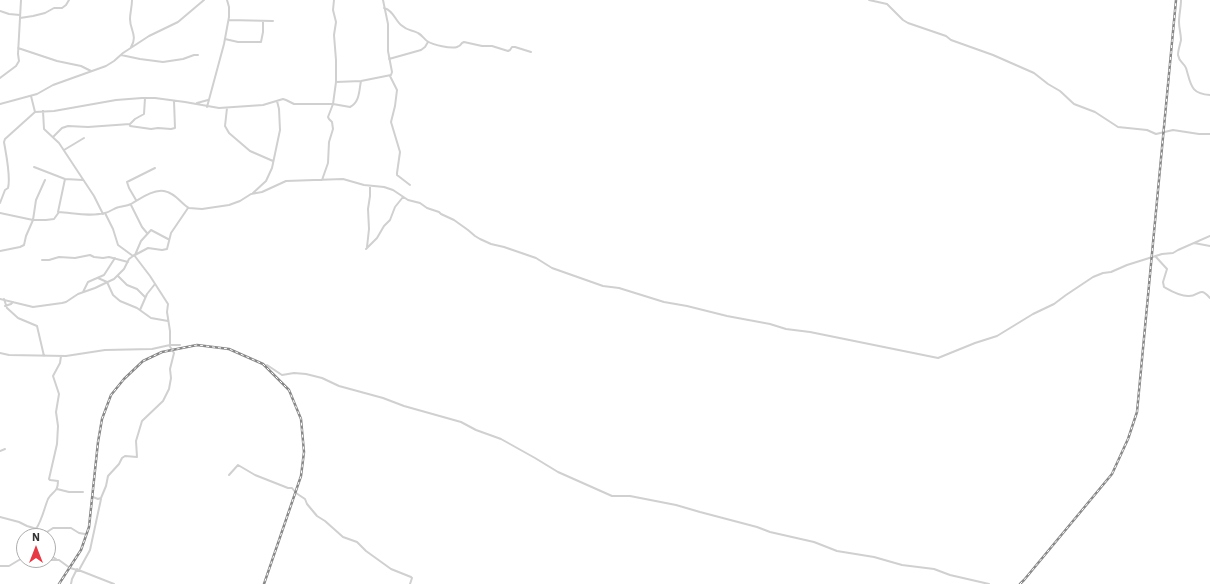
<!DOCTYPE html>
<style>
body{margin:0}
#map{position:relative;width:1210px;height:584px;overflow:hidden;background:#fff;font-family:"IBM Plex Sans",sans-serif}
canvas{display:block}
.north{position:absolute;left:16px;top:528px;width:40px;height:40px;box-sizing:border-box;background:#fff;border:1px solid #adadad;border-radius:50%;rotate:0deg;font-size:11px;font-weight:700;line-height:16px;text-align:center;color:#333}
.north::after{content:'';display:block;margin:auto;width:14px;height:18px;background:#e63946;clip-path:polygon(50% 0,100% 100%,50% 72%,0 100%)}
</style>
<div id="map">
<canvas width="1210" height="584"></canvas>
<div class="north">N</div>
</div>
<script>
const ctx = document.querySelector('canvas').getContext('2d');
ctx.lineJoin = 'round';
function trace(path, color, width, dash) { ctx.strokeStyle = color; ctx.lineWidth = width; ctx.lineCap = dash ? 'butt' : 'round'; ctx.setLineDash(dash || []); ctx.stroke(path); }
const street = new Path2D(`
 M869,0L887,4L903,20L908,23L946,36L951,40L993,55L1034,73L1048,84L1060,91L1074,104L1095,112L1118,127L1147,130L1156,134L1173,130L1199,134H1210
 M1181,0C1181,7 1179,15 1179,22C1179,28 1181,34 1181,40C1180,45 1178,50 1178,55C1179,62 1184,63 1186,68C1191,84 1190,94 1210,95
 M384,8C393,10 395,20 401,25C409,32 411,29 418,33C422,35 424,39 427,41C433,45 451,49 457,47C460,46 461,45 462,43L464,42L482,46H492L508,51L510,50L512,47H515L531,52
 M0,11L9,14L20,15
 M20,18L33,16L45,13L54,8H62L66,5L69,0
 M229,20L273,21
 M225,39L238,42H261L263,32V21
 M131,47C138,36 130,30 130,19C130,13 132,7 132,0
 M18,48L57,61L81,66L91,71
 M121,55L140,59L163,62L183,59L194,55H198
 M389,59L421,50L425,47L428,42
 M390,76L397,90L395,106L391,122L400,152L397,173V175L410,185
 M0,78L16,66L19,61L18,54L21,0
 M336,82L361,81L391,75L392,72L388,51V24L383,0
 M31,96L35,112
 M197,103L208,100
 M0,104L37,94L53,85L106,66L114,61L123,53L149,36L178,22L204,0
 M207,107L224,44L229,17V7L227,0
 M227,108L225,126L229,133L250,151L273,161
 M43,111L44,129L59,143L94,196L103,214
 M130,126L151,129L158,128L171,129L175,128L174,101
 M53,137L62,128L68,126L88,127L130,124L135,119L144,114L145,98
 M64,150L84,138
 M34,167L65,179L83,180
 M322,180L328,163L329,142L333,129L332,122L329,119L328,117L333,104L336,82V60L334,35L336,22L333,10L334,0
 M253,193L266,181L272,168L280,130L279,109L277,101
 M136,200L129,188L127,182L155,168
 M0,203L5,190L8,188C11,177 6,154 4,142L5,139L35,112L54,111L116,100L142,98H155L185,102L219,108L263,105L283,99L286,100L294,104H333L350,107C360,102 359,90 361,81
 M131,205L142,227L147,233
 M58,212L65,179
 M0,213L33,220H46L54,219L59,212C74,213 90,217 105,213C110,212 114,208 119,207C123,206 127,206 131,204C140,199 153,189 164,191C176,193 180,203 189,208L202,209L229,205L240,201L251,194L262,192L286,181L343,179L364,185L384,187L393,190L408,200L420,203L427,208L439,212L441,214L454,220L468,230L475,236L480,239L491,244L504,247L536,258L552,268L603,286L619,288L664,302L687,306L727,316L770,324L786,329L810,332L938,358L975,343L997,336L1033,314L1054,304L1066,295L1093,277L1103,273L1111,272L1127,265L1162,254L1173,253L1178,250L1210,236
 M105,213L113,229L118,245L133,256
 M1194,243L1210,246
 M367,247L369,229L368,209L370,196V186
 M366,249L377,238L384,226L390,220L395,207L403,197
 M0,251L20,247L24,245L26,236L33,220L36,200L45,180
 M134,255L150,276L168,304L167,312L170,331V345
 M135,255L141,241L151,230L168,239
 M1156,257L1167,269L1163,282L1164,287C1171,291 1179,296 1188,296C1199,297 1199,285 1210,298
 M42,260H49L59,257L75,258L90,255L94,257L103,258L109,257L128,262
 M118,276L127,285L137,289L145,297
 M98,278L107,282L113,295L120,301L137,308L151,318L168,321
 M83,292L88,282L104,275L115,258
 M0,299L33,307L62,303L66,302L78,294L95,288L114,279L124,269L129,259L133,256L148,248L162,250L167,249L171,233L188,208
 M4,299L7,308L18,318L37,326L44,356
 M5,306L11,304L13,302
 M140,310L147,294L155,284
 M0,353L9,355L66,356L105,350L152,349L170,345H180
 M267,365L282,375L294,373L306,374L322,378L339,386L383,398L404,406L461,422L476,430L501,439L535,458L558,472L612,496H630L676,505L700,512L757,527L770,532L814,542L837,551L874,557L902,565L934,569L950,575L989,584
 M0,451L5,449
 M229,475L238,465L255,475L288,488H292L296,493L305,499L307,504L317,516L325,521L343,537L357,542L366,551L391,569L411,577L412,578L410,584
 M57,489L69,492H83
 M93,497L98,499L101,498L106,486L108,476L119,464L122,458L125,456L137,457L136,441L142,421L163,401L169,389L171,378L170,369L174,353L169,345
 M0,517L19,522L27,526L47,532L53,528H71L79,533L85,534
 M33,528L37,536
 M36,529C42,520 44,509 48,499C52,491 58,493 58,481L50,480L49,479L57,444L58,426L56,412L59,394L53,376L60,363L61,356
 M48,554L56,559
 M48,560H59L70,568L81,571L114,584
 M0,566H9L24,557
 M79,570L90,550L101,499
 M71,584L72,579L77,569`);
const rail = new Path2D(`
 M59,584L81,550L89,527L98,442L102,419L111,395L124,379L143,361L162,352L197,345L229,349L263,364L289,390L301,419L304,452L301,476L264,584
 M1020,584L1024,580L1112,474L1128,439L1137,412L1176,0`);
trace(street, '#d0d0d0', 2);
trace(rail, '#888', 2.5);
trace(rail, '#fff', 1, [3]);
</script>
